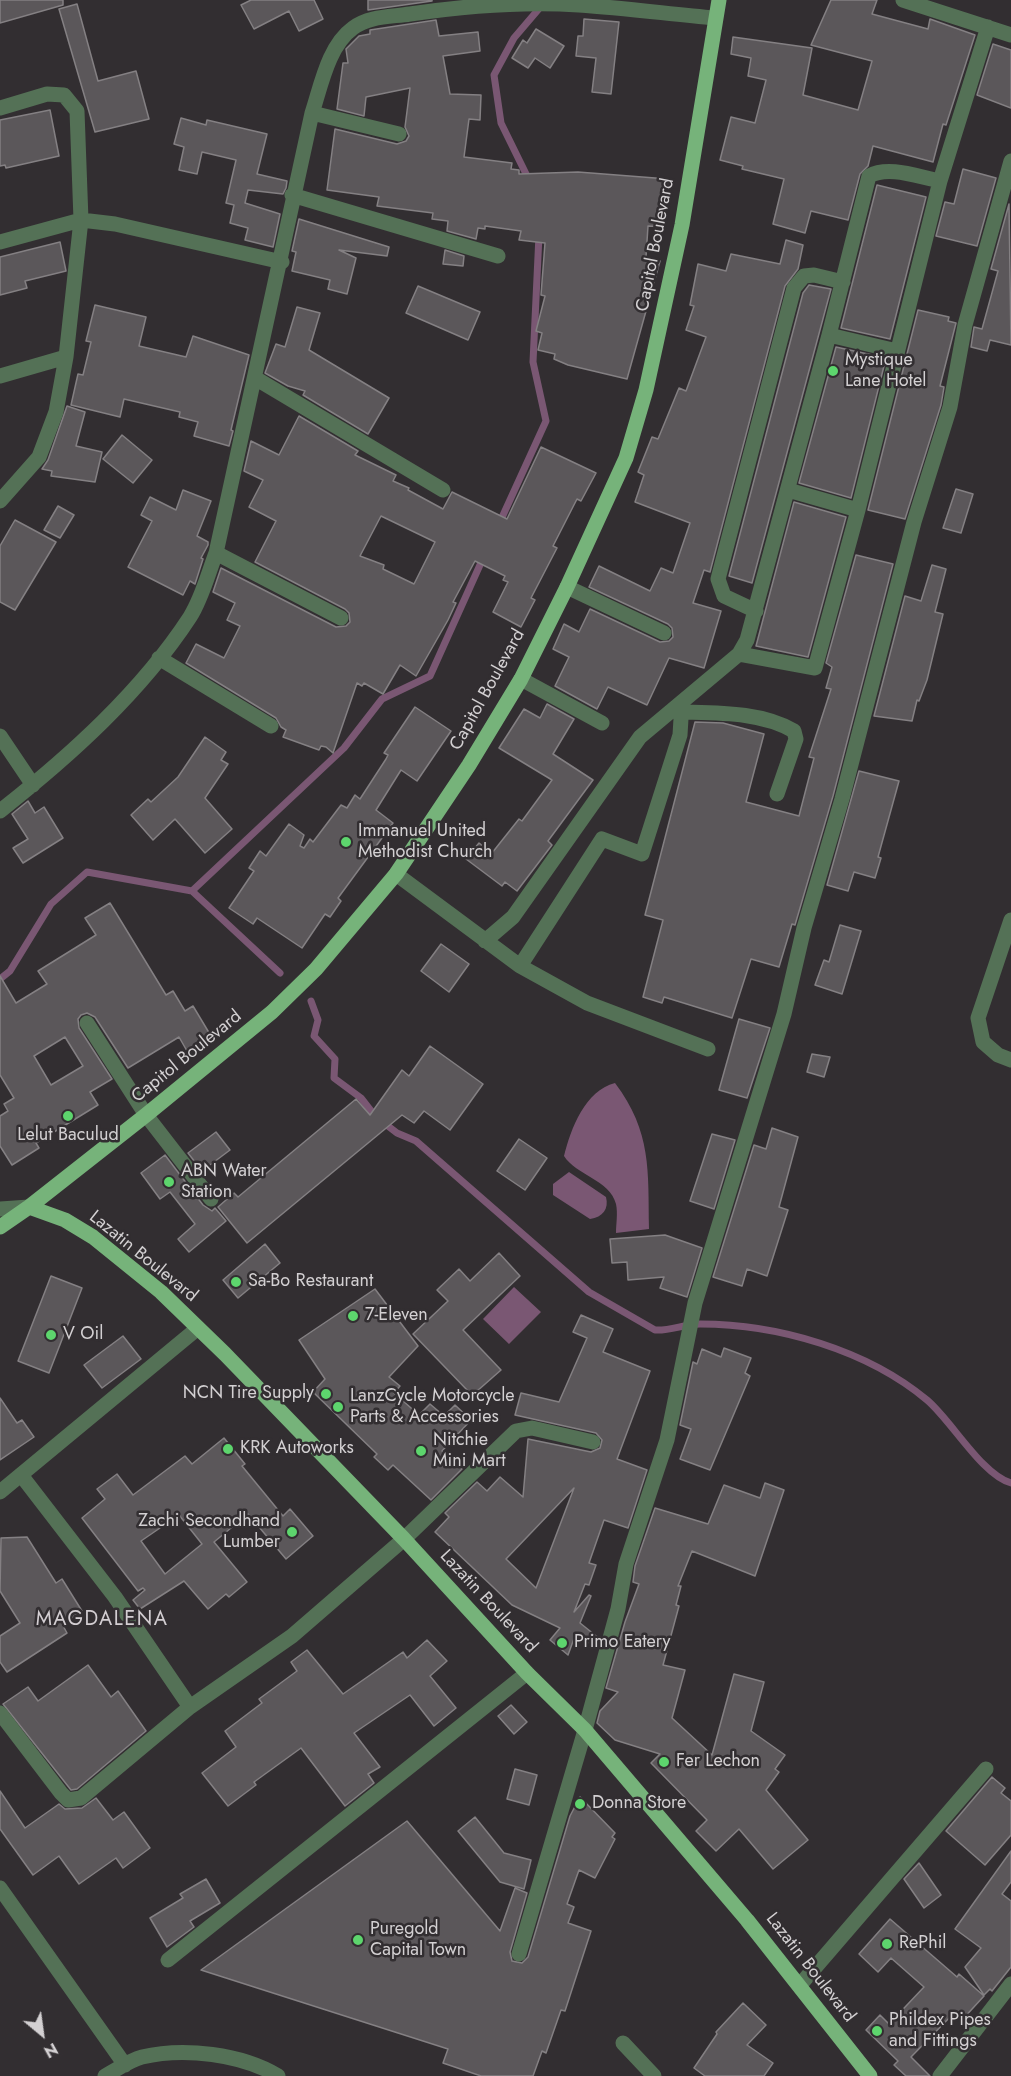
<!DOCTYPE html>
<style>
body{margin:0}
#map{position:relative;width:1011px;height:2076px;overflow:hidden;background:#322e31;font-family:Jost,sans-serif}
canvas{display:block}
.north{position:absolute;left:12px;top:2004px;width:60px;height:60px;-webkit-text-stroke:4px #322e31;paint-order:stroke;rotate:151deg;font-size:16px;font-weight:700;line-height:24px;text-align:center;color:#d3d0d2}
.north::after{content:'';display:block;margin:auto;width:21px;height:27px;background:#d3d0d2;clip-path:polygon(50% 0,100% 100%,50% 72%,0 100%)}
</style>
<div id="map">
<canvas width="1011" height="2076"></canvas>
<div class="north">N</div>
</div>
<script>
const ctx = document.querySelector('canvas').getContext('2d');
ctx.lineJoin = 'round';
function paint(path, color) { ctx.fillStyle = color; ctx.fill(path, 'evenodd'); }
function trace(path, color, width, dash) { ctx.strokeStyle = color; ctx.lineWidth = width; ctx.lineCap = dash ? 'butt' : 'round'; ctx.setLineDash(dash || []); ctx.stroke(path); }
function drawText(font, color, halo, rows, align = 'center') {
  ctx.font = font + ' Jost,sans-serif'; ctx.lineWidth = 5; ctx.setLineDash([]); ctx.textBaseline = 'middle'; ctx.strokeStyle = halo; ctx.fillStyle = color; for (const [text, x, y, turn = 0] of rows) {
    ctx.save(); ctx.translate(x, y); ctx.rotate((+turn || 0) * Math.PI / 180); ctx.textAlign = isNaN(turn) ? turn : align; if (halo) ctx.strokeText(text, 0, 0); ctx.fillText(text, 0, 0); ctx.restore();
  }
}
const water = new Path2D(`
 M615,1083C652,1132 648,1171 649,1229L616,1233C616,1225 618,1213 616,1204C610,1180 576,1175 564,1156C571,1128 585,1091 615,1083Z
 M569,1172L606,1197C609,1209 603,1217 590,1219L553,1195V1184Z
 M514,1287L541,1312L509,1344L483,1319Z`);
const stream = new Path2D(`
 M529,180L501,123L494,75L514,38L543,4
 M499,524L546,421L533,362L539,235
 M192,891L280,973
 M0,979L10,971L51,904L87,872L192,891L344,748L382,699L430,676L484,556
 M311,1001L318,1020L314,1036L335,1059L334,1078L361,1098L375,1116L397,1133L416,1141L589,1292L655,1330C671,1331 684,1324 700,1324C778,1324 867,1350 927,1400C951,1420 982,1475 1011,1483`);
const building = new Path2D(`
 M0,0H63V5L0,23Z
 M251,0H314L323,19L299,31L289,11L254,29L241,5Z
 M368,0H432V1L368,10Z
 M831,0H877L872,14L928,29L930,19L975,35L946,125L943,124L933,162L873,146L868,166L860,174L848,220L811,211L805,233L773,224L784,179L742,169L743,166L720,160L731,117L755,123L766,80L748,76L751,58L731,54L733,37L812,48L803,95L858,110L872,61L811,45Z
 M77,4L98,81L136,71L149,119L95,132L59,9Z
 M584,19L619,22L611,94L592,92L596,58L576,56L578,36H583Z
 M436,20L439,36L478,32L480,51L443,56L450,94L481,95L480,120L469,119L464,157L512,163L511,169L519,170V174L578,172L668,179L665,227L648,226L646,257L660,261L627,379L568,365L554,359L555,354L538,350L542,333L536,331L545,296L541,295L545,243L519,240L521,231L485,226V229L478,228L476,239L447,231L448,221L432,219L433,213L377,206L379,197L327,190L335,129L397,144L406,141L409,136L405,127L410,88L366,97L364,116L337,109L343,63H348L346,49L359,36L370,34V30Z
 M536,29L564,46L550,68L535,58L528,68L512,58L523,40L527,43Z
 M993,44L1011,50V108L977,95Z
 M50,110L59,156L6,168L5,165L0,166V120Z
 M181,118L206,125L207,120L267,134L257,174L287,181L286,188L283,194L248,190L245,203L280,214L273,247L245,240L248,228L230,223L234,205L226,203L236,160L202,152L197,174L179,170L184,147L174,144Z
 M963,169L996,178L977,246L936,236L945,202L954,204Z
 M877,185L926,197L890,339L841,328Z
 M1009,204L1011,345L990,340L987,351L971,347L974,327L982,329L998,271L991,269Z
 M299,219L389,247L387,256L339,250L356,258L347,294L328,289L330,280L292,271L296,252L292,251Z
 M786,240L803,245L798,269L785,286L710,572L704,570L693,603L721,611L704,668L669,658L647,705L608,687L597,709L555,686L569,657L553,649L564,624L579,632L590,609L660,642L669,641L673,637L672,628L668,624L589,587L599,566L650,591L661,568L673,573L690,523L635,502L644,475L638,472L652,437L658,439L679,388L686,391L706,337L686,330L694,306L690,305L698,264L726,271L731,254L780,264Z
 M60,242L66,271L25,281L27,288L0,295V257Z
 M445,250L464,256L463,266L443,264Z
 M809,285L831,289L752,583L729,576L803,293Z
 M418,286L480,312L468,340L406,313Z
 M95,305L146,317L139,346L186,357L193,336L249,355L231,430L233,431L229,446L194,436L198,422L179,417L180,412L124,399L120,417L71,405L78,374L83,375L91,342L86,341Z
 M297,307L320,313L309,350L389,398L368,434L303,395L305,391L288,386L265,373L276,344L285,347Z
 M918,310L949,317L948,321L956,323L940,386L944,387L941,405L905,519L868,510Z
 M836,347L886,358L851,498L799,483Z
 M67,406L85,412L76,446L102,452L95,482L51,476L52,471L42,469L48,460Z
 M299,416L358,451L355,455L396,475L393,481L409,488L408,490L443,509L452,492L507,519L541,447L596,473L581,501L577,499L553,546L557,548L531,598L535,600L521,627L493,612L508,582L503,580L505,576L475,561L453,602L456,603L448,620L416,676L400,665L383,694L364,683L362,686L357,683L333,753L326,747L321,746L319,750L283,737L286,730L281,727L276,718L186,663L196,644L224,658L240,626L227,620L235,603L213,592L221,568L336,627L346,626L350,622L349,613L345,609L255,562L276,521L249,507L263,480L244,471L251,441L279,455ZM381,516L435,542L414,584L383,569L384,565L360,556Z
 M122,435L152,460L133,483L103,459Z
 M956,489L973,494L961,533L943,528Z
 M183,490L211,501L197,536L208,542V545L201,558L203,559L195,584L190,581L183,595L128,567L152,521L141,515L150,497L176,510Z
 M794,502L846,517L808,657L756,646Z
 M58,506L74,515L60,538L44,530Z
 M15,520L56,542L15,610L0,602V546Z
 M856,555L893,564L833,796L795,925L792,924L779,967L751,959L732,1018L664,997L662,1003L643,997L663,920L645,915L695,722L723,723L764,734L746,802L799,816L814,758L809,757L831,689L826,688L832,667L826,663Z
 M932,565L946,569L935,612L943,614L927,680L919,701L917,700L912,721L874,716L905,596L921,601Z
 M547,704L574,719L553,754L593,780L548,841L552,845L517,891L505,882L502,886L466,859L479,843L492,853L519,819L522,821L552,780L499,748L524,709L540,718Z
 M415,707L451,731L417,781L401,770L376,810L393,823L338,898L341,901L330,917L325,914L302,948L257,918L253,924L229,908L254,871L249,868L260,851L266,856L289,824L304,835L300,846L304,848L310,839L313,842L341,805L347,808L355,795L360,799L386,759L388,755L384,753Z
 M205,737L226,752L221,760L228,764L205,798L232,829L205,853L175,819L153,840L131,815L148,799L151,802L178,777Z
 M859,771L899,781L878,857L881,858L875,878L854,872L848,891L827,885Z
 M28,801L35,813L44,807L63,838L23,863L13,848L28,839L12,814Z
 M110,903L166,995L173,991L185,1011L193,1006L211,1036L187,1051L179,1037L128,1068L95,1017L87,1013L81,1015L78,1019L79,1028L112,1079L90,1092L98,1105L36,1143L39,1148L12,1165L0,1146V1116L8,1111L4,1104L14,1098L0,1075V976L16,1003L47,984L38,971L96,935L85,918ZM65,1037L83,1066L51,1085L34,1056Z
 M840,925L861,931L842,994L815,985L824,960L829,962Z
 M441,944L469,964L449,992L421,971Z
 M739,1019L770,1028L747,1098L719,1090Z
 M430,1046L483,1084L450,1130L424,1111L414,1123L402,1115L247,1243L218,1207L234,1193L238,1197L356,1099L370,1115L402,1070L409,1076Z
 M812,1054L830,1057L824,1077L807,1072Z
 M772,1128L798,1137L779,1207L788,1210L767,1276L747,1269L742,1286L713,1277L754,1145L766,1149Z
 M216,1132L230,1150L202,1171L188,1153Z
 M712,1134L735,1140L714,1209L690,1201Z
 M519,1139L547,1158L525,1190L497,1171Z
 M165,1155L203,1205L212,1211L215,1208L226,1221L189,1252L178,1239L195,1224L170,1192L160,1199L141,1173Z
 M665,1235L702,1248L687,1297L660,1288L664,1277L628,1280L627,1262L612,1263L610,1239Z
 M265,1244L280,1263L238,1298L223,1280Z
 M499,1253L520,1276L463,1330L501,1370L476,1392H469L413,1334L448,1301L437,1290L459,1269L470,1281Z
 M51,1276L82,1288L49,1373L18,1361Z
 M375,1289L418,1346L389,1377L400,1386L394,1393L419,1415L430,1404L444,1416L455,1405L471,1420L442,1451L462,1469L431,1500L393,1465L388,1470L374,1457L377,1454L313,1392L325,1379L299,1340Z
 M581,1315L613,1329L603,1352L650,1371L617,1459L647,1470L628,1528L604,1520L589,1563L596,1565L589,1585L585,1584L574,1612L589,1595L591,1596L580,1623L600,1639L598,1647L575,1636L568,1655L550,1640L560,1628L512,1605L435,1532L449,1517L445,1513L477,1482L487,1491L500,1477L523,1497L528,1439L591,1452L600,1448L602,1440L596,1433L515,1415L521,1393L559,1402L587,1338L573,1332ZM574,1488L536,1588L506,1559Z
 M123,1336L141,1359L102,1388L84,1365Z
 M724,1348L751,1358L745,1373L750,1376L710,1470L680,1459L691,1429L680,1425L693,1362L697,1364L702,1349L721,1357Z
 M0,1398L17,1423L22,1420L34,1437L0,1460Z
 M224,1438L245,1464L242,1466L283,1516L290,1509L313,1536L286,1559L248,1514L214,1542L247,1582L229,1597L226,1594L208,1609L184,1581L140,1609L133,1600L145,1590L143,1588L138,1591L82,1518L105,1499L97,1489L117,1474L133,1495L185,1456L192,1464ZM179,1515L202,1544L165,1574L141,1541Z
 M765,1483L784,1490L755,1576L692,1551L678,1586H681L676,1605L679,1606L663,1665L685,1670L672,1718L712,1755L734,1674L764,1682L751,1731L785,1755L775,1769L779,1772L766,1790L808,1840L773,1869L739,1829L716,1851L696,1831L707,1820L651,1763L660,1754L615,1740L597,1723L600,1711L618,1692L606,1688L625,1622L639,1584L633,1582L635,1566L655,1508L708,1524L724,1485L760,1498Z
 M27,1537L56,1583L62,1579L82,1611L62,1624L67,1633L7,1672L0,1662V1636L20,1623L0,1591L1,1538Z
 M427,1640L447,1661L430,1676L456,1708L434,1726L410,1695L354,1733L380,1767L368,1774L374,1783L345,1806L301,1748L254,1782L256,1785L228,1806L202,1773L236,1747L225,1731L262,1703L259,1699L297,1671L291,1662L307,1650L343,1694L403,1652L407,1658Z
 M88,1665L111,1697L118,1691L146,1731L77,1789L71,1790L3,1704L28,1687L38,1701Z
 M511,1705L527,1722L514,1734L498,1716Z
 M515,1769L537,1775L529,1805L507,1799Z
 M992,1777L1005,1788L1001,1793L1011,1801V1835L985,1865L946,1831Z
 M0,1791L25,1828L59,1804L65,1809L82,1808L96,1798L113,1820L124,1812L150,1848L123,1868L116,1858L79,1884L59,1856L33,1875L0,1829Z
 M580,1797L615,1833L612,1837L615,1839L595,1878L579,1870L567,1904L574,1907L568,1923L591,1931L565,2011L561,2010L546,2053L542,2051L533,2076H481L443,2063L448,2049L201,1970L407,1821L500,1931L515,1888L527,1893L510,1952L512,1961L522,1963L528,1957L570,1816Z
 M475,1817L504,1853L531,1860L524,1889L500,1882L458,1831Z
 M1011,1851V1882L1002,1894L1011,1901V1967L992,1991L990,1989L984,1995L965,1967L981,1948L955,1929Z
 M919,1863L941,1895L924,1908L904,1879Z
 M206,1879L220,1903L190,1921L194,1927L167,1947L150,1918L183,1898L180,1894Z
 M890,1919L957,1977L959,1974L984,1996L962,2020L954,2013L911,2057L930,2076H906L894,2065L898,2061L866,2030L880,2015L889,2024L924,1987L891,1958L878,1972L859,1954Z
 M743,2003L766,2025L747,2045L773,2063L764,2076H705L694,2068L717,2034L716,2032Z`);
const minor = new Path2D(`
 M903,0L1011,35
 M0,108L47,94L64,95L77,111L81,220L66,357L56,412L39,457L0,501
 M312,113L399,134
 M292,195L498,256
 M0,242L81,220L115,224L282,262
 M829,335L897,351
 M0,376L66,357
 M255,378L443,490
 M788,490L858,510
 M216,553L341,618
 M567,587L664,633
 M756,611L724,596L718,579L794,288L804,276L814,275L843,282
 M739,654L815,668L858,510L940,181
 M159,658L271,726
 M521,679L602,723
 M682,712C719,713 762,712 794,731L796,739L777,794
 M0,736L33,785
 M0,811C70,756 141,692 190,617C202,598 208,574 216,553L312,113C321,86 328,46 353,28C369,16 390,17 410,14C465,6 523,1 579,5C624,8 670,14 715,18
 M396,874L520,966L587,1003L708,1049
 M1011,920L978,1018L983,1042L998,1055L1011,1060
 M485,941L513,917L640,737L739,654L747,640L829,335L869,176C889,165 918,177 940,181L988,27
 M520,966L602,839L642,854L680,735L682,702
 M87,1023L146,1115L211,1199
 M0,1209L29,1207
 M21,1475L115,1597L190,1707
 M0,1492L198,1328
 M0,1713L61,1793L68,1800L81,1798L190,1707L292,1636L404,1539L516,1431L532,1428L593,1442
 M0,1888L125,2065
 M519,1954L585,1730L618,1609L626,1564L667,1440L695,1303L784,1014L804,928L842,799L914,522L950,407L965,325L1011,161
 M168,1960L527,1673
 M800,1985L986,1769
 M623,2043L654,2076
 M105,2076C116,2070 130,2060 142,2057C184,2047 242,2054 278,2076
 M940,2076L1011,1984`);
const major = new Path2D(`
 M29,1207L65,1220L93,1237L161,1292L225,1354L404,1539L527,1673L585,1730L747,1920L870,2076
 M0,1227L29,1207L146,1115L272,1012L316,969L396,874L469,765L521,679L567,587L626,458L646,390L682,225L719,0`);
const markers = [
 [833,371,6,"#5dd56d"],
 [346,842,6,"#5dd56d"],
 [68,1116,6,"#5dd56d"],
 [169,1182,6,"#5dd56d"],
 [236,1282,6,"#5dd56d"],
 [353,1316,6,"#5dd56d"],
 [51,1335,6,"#5dd56d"],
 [326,1394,6,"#5dd56d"],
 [338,1407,6,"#5dd56d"],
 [228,1449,6,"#5dd56d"],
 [421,1451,6,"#5dd56d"],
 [292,1532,6,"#5dd56d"],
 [562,1643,6,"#5dd56d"],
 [664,1762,6,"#5dd56d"],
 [580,1804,6,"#5dd56d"],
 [358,1940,6,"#5dd56d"],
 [887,1944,6,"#5dd56d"],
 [877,2031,6,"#5dd56d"]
];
const streetNames = [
 ["Capitol Boulevard",656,245,-79],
 ["Capitol Boulevard",488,690,-61],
 ["Capitol Boulevard",187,1057,-39],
 ["Lazatin Boulevard",143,1257,39],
 ["Lazatin Boulevard",488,1602,47],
 ["Lazatin Boulevard",810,1968,52]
];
const poiNames = [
 ["Mystique",845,361],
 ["Lane Hotel",845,382],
 ["Immanuel United",358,832],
 ["Methodist Church",358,853],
 ["Lelut Baculud",68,1136,"center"],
 ["ABN Water",181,1172],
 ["Station",181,1193],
 ["Sa-Bo Restaurant",248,1282],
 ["7-Eleven",365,1316],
 ["V Oil",63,1335],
 ["NCN Tire Supply",314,1394,"right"],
 ["LanzCycle Motorcycle",350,1397],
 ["Parts & Accessories",350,1418],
 ["Nitchie",433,1441],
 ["Mini Mart",433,1462],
 ["KRK Autoworks",240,1449],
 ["Zachi Secondhand",280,1522,"right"],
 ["Lumber",280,1543,"right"],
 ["Primo Eatery",574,1643],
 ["Fer Lechon",676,1762],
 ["Donna Store",592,1804],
 ["Puregold",370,1930],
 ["Capital Town",370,1951],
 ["RePhil",899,1944],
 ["Phildex Pipes",889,2021],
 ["and Fittings",889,2042]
];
const neighbourhoodNames = [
 ["MAGDALENA",102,1620]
];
paint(water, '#7a5773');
trace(stream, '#7a5773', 7);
paint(building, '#5b575a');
trace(building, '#848083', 1.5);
trace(minor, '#547156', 15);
trace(major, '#76b37a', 15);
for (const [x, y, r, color] of markers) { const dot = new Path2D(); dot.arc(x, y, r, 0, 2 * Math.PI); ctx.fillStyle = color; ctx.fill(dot); trace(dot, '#322e31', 2); }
drawText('18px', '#d3d0d2', '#322e31', streetNames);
drawText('18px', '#d3d0d2', '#322e31', poiNames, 'left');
ctx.letterSpacing = '1.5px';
drawText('20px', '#d3ced2', '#322e31', neighbourhoodNames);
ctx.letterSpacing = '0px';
</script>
